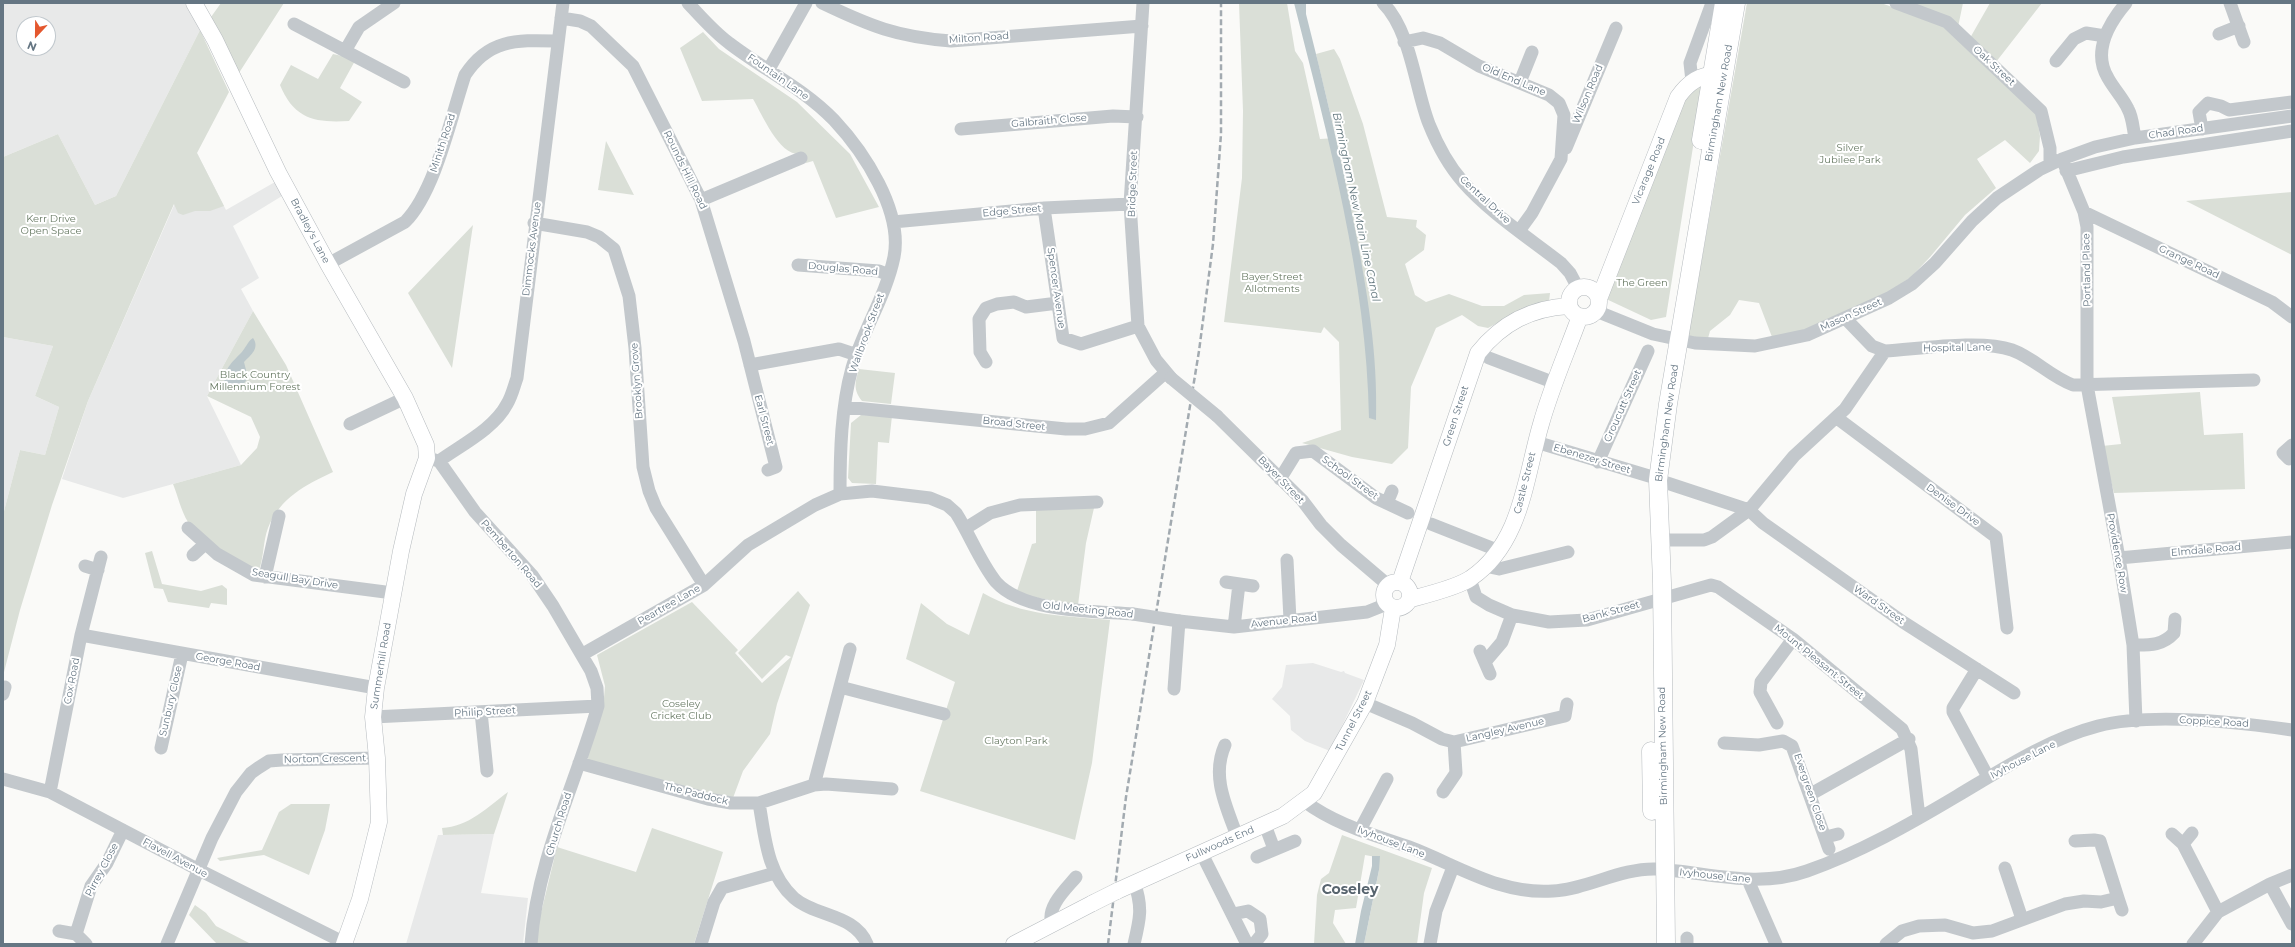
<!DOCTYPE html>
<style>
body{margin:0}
#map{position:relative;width:2295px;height:947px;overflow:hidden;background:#fafaf8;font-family:Montserrat,sans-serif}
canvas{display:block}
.frame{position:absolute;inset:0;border:4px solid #657683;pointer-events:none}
.north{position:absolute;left:16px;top:16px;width:40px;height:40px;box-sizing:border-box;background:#fff;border:1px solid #c1c8cd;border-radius:50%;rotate:202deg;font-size:11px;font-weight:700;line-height:16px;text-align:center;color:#657683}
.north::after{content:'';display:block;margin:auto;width:14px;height:18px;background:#e4572e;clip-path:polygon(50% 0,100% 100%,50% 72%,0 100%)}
</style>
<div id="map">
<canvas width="2295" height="947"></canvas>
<div class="frame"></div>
<div class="north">N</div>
</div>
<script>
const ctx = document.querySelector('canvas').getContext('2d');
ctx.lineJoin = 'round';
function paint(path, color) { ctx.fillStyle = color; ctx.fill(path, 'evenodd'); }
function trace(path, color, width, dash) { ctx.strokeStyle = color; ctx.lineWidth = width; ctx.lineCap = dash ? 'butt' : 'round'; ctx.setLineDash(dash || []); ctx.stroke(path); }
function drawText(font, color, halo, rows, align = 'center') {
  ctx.font = font + ' Montserrat,sans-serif'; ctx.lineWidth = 4; ctx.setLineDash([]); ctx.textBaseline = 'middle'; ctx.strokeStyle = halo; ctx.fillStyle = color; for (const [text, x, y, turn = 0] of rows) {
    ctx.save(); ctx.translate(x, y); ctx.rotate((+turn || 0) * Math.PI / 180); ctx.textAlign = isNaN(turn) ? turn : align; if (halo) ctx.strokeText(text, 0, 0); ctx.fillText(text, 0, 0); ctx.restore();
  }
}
const built = new Path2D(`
 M3,3H185L200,30L116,196L95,205L58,134L3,157ZM24,24H48V48H24Z
 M197,153L226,210L275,182L282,196L233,226L259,278L241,289L253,311L207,396L241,465L123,498L62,479L88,401Z
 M3,337L53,346L35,396L59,407L45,455L20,450L3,515Z
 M1313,663L1341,672L1344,671L1345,673L1364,680L1330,751L1305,741L1291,730L1290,716L1272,699L1282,687L1286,665Z
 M494,834L481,893L528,898L523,944H406L438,835Z`);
const green = new Path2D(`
 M221,3H284L237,76L211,17Z
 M1239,3H1287L1295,51L1303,63L1320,139L1336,138L1316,54L1334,49L1340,59L1363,124L1387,217L1417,220L1416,227L1426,235L1424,250L1405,264L1415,295L1426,302L1449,294L1482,306H1504L1524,295L1550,293L1549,302L1532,305L1488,328L1478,326L1462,315L1436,328L1411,387L1408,448L1392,464L1352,457L1302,443L1341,430L1339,342L1324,327L1321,333L1224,322L1242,178L1243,111Z
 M1747,3H1881L1942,25L2036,112L2040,136L2039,151L2030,163L2005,140L1977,159L1996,188L1965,215L1930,257L1910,278L1888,292L1805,330L1772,337L1759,303L1739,300L1730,315L1710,331L1707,342L1688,338Z
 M1909,3H1963L1958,27Z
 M1990,3H2042L1996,62L1970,38Z
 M200,30L229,92L197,153L224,206L210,211H195L183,215L178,213L174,204L88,401L52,505L20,610L3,676V515L20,450L45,455L59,407L35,396L53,346L3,337V157L58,134L95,205L116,196Z
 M703,32L719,49L797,102L850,154L879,207L836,218L813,161L806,163L802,154C780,158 763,116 753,99L702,101L680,48Z
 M333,54L356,59L340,88L362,102L349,121C315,123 294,119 280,85L291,65L318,79Z
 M1703,84L1666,317L1651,320L1604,298L1686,93Z
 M606,141L634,195L598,190Z
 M2292,192V255L2186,201Z
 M473,225L452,368L408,293Z
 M253,311L286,365L333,472C305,485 280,498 268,528C263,541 264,557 259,570C239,565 199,539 188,522C181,511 178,496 173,484L241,465L257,448L260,437L251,417L207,396Z
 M859,369L895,373L891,404L862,401C853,390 855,382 859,369Z
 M2200,392L2204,435L2243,433L2245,489L2114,493L2102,446L2121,444L2112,397Z
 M861,415L892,416L889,443L878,442L876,484L852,483L848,478L851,423Z
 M1036,507L1094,508L1086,543L1078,605L1016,594L1032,544L1036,543Z
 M152,551L162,584L201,591L222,585L227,589V605L211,603L209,608L168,602L163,589L154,588L145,553Z
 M798,591L810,605L777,704L770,734L743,771L733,798L663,785L591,763L587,757L603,709L605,686L597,655L692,602L738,650L735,653L762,683L791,657L786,655L762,679L738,653Z
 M983,593C1022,616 1066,616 1110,620L1092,763L1075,840L920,791L955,682L906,659L921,603L947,624L969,635Z
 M508,792L494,834L443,835L442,828C468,827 488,807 508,792Z
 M291,804H330L325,830L309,875L264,855L220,861L217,858L262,850L279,812Z
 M652,828L723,852L694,944H536L539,921L557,847L636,872Z
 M1342,835L1432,868L1424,893L1417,944H1364L1379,870L1376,857L1365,855L1356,908L1335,910L1333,923L1346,944H1314L1317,895L1321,879L1329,873Z
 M195,905L206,913L216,926L251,944H217L189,915Z`);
const water = new Path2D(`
 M1294,3H1306V14C1324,84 1340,154 1354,224C1367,290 1378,353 1376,420L1369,418C1367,280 1328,137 1294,3Z
 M253,338C260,348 251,355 244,362L248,378L242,386L230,387L225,383C222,371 233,361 241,353C246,348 247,342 253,338Z
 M1372,856H1380L1379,870L1364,944H1355L1361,911L1372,866Z`);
const minor = new Path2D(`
 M688,3C701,17 714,32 729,43C764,70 803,88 834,120C864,152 903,211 894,257C886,296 863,330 852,368C841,408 840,452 840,494
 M822,3C870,26 897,37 951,41L1142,26
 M1143,3L1130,204L1138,326L1156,360L1171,378
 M1383,3C1411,31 1415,88 1429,124C1437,144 1449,166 1463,182C1489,212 1529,238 1561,263L1570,273L1578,288
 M1896,3L1947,22L2041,111L2050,148V164
 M2126,3C2109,23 2092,52 2108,78C2114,89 2123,98 2128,109C2133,118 2133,129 2135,138
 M2230,3L2244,42
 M561,18L580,21L591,26L633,66L701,200L744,341L776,467L768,470
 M294,24L404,82
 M2219,34L2239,26
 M1404,42L1423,38L1440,43L1479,66L1549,95L1559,103L1564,115L1561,159L1532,213L1519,231
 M345,51L359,27L394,3
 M2056,61L2074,39L2086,33L2105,36
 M769,69L806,3
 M1692,81L1690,63L1712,3
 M1520,82L1532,52
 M961,129L1113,116L1137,117
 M2202,129L2199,112L2208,103L2221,106L2229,110L2292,102
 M1566,148L1616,28
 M2062,159L2084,212L2087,227V385L2119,558L2133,645L2136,721
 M2066,171L2123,157L2292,131
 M701,200L801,158
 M1044,208L1063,338L1081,344L1138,326
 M2084,212L2272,302L2292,317
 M893,222L1044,208L1130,204
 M534,223L587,232L599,237L614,249L629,296L635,348L643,467L649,491L656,508L704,585
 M328,264L405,222C435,192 451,117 465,75C489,38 518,40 558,41
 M798,265L879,271L889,275
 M1596,311L1653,334L1695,343L1755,346L1807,335L1889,298L1912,284L1935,263L1972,221L1997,198L2039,170L2062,159L2095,147L2135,138L2292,116
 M1845,318L1872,346L1885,351
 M1489,358L1555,383
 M986,362L980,352L979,319L986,308L997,304L1014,302L1026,307L1058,303
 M750,365L839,349L857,355
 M845,407L1066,429H1085L1109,423L1165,373
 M1217,416L1302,500L1321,525L1341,545L1388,585
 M1837,418L1996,537L2007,628
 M350,424L405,398
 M1536,442L1649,476
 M427,458L439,461L475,512L532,575L553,606L591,671L597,688L598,706C575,785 537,861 531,944
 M2289,459L2283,453L2292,445
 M439,461C461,445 494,429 507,404C512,396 514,386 517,378L563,3
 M1598,462L1648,351
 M1280,479L1296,453L1313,451L1376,498L1408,513
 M1658,480L1749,510L1763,523L1903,622L2014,693
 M1387,503L1392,491
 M1431,524L1497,550
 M188,528L217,554L254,575L393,593
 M966,528L990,513L1020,505L1097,502
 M1659,540H1704L1712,537L1749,510L1794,456L1845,409L1885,351C1919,349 1981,339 2012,350C2034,358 2051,377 2073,385L2254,380
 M193,555L205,544
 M2119,558L2292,542
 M1287,560L1290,620
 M85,566L98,570
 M1485,566L1499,569L1568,552
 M265,577L279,516
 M1470,579L1476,597L1489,605L1512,615L1549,622L1587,620L1711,585L1718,587L1793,639L1902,729L1911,749L1919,817
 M1226,582L1253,586
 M1234,627L1239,584
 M81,635L376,688
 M2133,645C2149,645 2162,646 2174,633L2175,619
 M1480,651L1490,674
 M583,654L704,585L748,545L815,505L840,494L872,491L930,498L947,505L956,513C970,535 980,562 996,582C1024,613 1094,611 1133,614
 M1485,662L1502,642L1512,615
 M1977,669L1953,708V712L1988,777
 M840,687L944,714
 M1174,689L1179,621L1234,627L1367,612L1387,604
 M3,694L5,687
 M1365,703L1412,723L1442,739L1454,742L1565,716L1567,704
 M481,712L487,771
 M373,717L598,706
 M1777,723L1760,692L1761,682L1793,639
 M1724,743L1759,745L1783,741L1792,746L1829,849
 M1225,745C1211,776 1226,806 1237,836
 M161,748L182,654
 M579,763L708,799L731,803H759L814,785L826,784L892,789
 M3,779L50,792L199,870L345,943
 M814,785L850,649
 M50,792L81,635L101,557
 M1443,792L1456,773L1454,742
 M1811,794L1909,739
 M1304,801C1336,825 1372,834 1409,847C1457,865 1500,895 1553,891C1588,889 1620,868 1656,869C1707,872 1756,889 1807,871C1859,853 1910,824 1957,796C2001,770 2048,739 2098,726C2152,712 2237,722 2292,730
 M759,803C765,837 767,874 794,898C816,917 855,914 867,944
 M1265,825L1274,849
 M1360,830L1387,779
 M2172,834L2183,844L2218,912
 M1826,837L1838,834
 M2075,841L2094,840L2100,841L2118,898
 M2183,844L2192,833
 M1201,852L1247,944
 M1257,857L1295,841
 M2005,868L2022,919
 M1748,880L1776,944
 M1134,882C1143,907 1140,919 1134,944
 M2270,884L2292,924
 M1233,914L1248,911L1260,919L1262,934L1254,944
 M1052,924C1046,907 1066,889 1076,877
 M59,931L76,934L86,944
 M76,934L91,886L107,863L123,830
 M1687,938V944
 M167,944L212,838L236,792L251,773L258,768L269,761L282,760L377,758
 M701,944L714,902L722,888L775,873
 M1430,944L1436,911L1453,867
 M1886,944L1902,931L1919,926L1945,925L1973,933L1992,931L2065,904L2084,901L2101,902L2118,898L2122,910
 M2193,944L2218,912L2270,884L2292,875`);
const major = new Path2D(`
 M194,3L215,40L278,172L328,264L405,398L426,445L427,458L414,494L401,551L376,688L373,717L377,758L379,822L360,899L344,944
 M1569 302a15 15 0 1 1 30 0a15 15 0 1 1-30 0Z
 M1599,299L1678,97C1689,81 1704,72 1723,75
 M1384 595a13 13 0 1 1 26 0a13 13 0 1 1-26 0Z
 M1400,582L1478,353C1502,323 1531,308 1569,306
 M1411,599C1426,595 1459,587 1471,578C1522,543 1525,478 1541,424C1551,388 1567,352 1580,316
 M1117,891L1283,816L1314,793L1365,703L1387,645L1393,608
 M1014,944L1093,903`);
const highway = new Path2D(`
 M1701,140L1724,3
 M1651,751L1652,811
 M1666,944L1662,583L1658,480L1668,404L1736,3`);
const rail = new Path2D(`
 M1108,944L1126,797L1199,351L1213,244L1221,134V3`);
const minorBridge = new Path2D(`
 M1171,378L1217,416
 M1133,614L1179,621`);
const majorBridge = new Path2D(`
 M1093,903L1117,891`);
const streetNames = [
 ["Milton Road",979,38,-4],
 ["Oak Street",1994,66,43],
 ["Fountain Lane",778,77,35],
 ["Old End Lane",1514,80,23],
 ["Wilson Road",1588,94,-67],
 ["Birmingham New Road",1719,103,-80],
 ["Galbraith Close",1049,121,-5],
 ["Chad Road",2176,132,-8],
 ["Minith Road",443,143,-72],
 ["Rounds Hill Road",685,170,64],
 ["Vicarage Road",1649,171,-68],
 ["Bridge Street",1133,184,-88],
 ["Central Drive",1485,200,43],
 ["Edge Street",1012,211,-5],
 ["Bradley's Lane",310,231,62],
 ["Dimmocks Avenue",532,249,-83],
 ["Grange Road",2189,262,25],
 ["Douglas Road",843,269,5],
 ["Portland Place",2087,270,-91],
 ["Spencer Avenue",1056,288,82],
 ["Mason Street",1851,315,-24],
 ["Wallbrook Street",867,333,-70],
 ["Hospital Lane",1957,348,-1],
 ["Brooklyn Grove",637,381,-94],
 ["Groucutt Street",1623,406,-66],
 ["Green Street",1456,416,-72],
 ["Earl Street",764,420,75],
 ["Birmingham New Road",1667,423,-82],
 ["Broad Street",1014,424,6],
 ["Ebenezer Street",1592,459,17],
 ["School Street",1350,478,36],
 ["Bayer Street",1281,480,46],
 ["Castle Street",1525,483,-76],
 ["Denise Drive",1953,505,36],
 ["Elmdale Road",2206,550,-5],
 ["Providence Row",2117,553,80],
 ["Pemberton Road",511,554,49],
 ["Seagull Bay Drive",295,579,9],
 ["Peartree Lane",669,605,-30],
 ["Ward Street",1879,605,35],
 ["Old Meeting Road",1088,610,6],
 ["Bank Street",1611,612,-15],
 ["Avenue Road",1284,621,-6],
 ["George Road",228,662,10],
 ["Mount Pleasant Street",1819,662,39],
 ["Summerhill Road",381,666,-81],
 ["Cox Road",72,681,-79],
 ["Sunbury Close",171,701,-77],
 ["Philip Street",485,712,-3],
 ["Tunnel Street",1354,721,-63],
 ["Coppice Road",2214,722,3],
 ["Langley Avenue",1505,730,-13],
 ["Birmingham New Road",1663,746,-91],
 ["Norton Crescent",325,759,-1],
 ["Ivyhouse Lane",2023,760,-27],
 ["Evergreen Close",1810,792,71],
 ["The Paddock",696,794,14],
 ["Church Road",559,824,-73],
 ["Ivyhouse Lane",1391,842,21],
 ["Fullwoods End",1220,844,-24],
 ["Flavell Avenue",175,858,28],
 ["Pirrey Close",102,870,-62],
 ["Ivyhouse Lane",1715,876,6]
];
const parkNames = [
 ["Silver",1850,148],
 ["Jubilee Park",1850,160],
 ["Kerr Drive",51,219],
 ["Open Space",51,231],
 ["Bayer Street",1272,277],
 ["Allotments",1272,289],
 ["The Green",1642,283],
 ["Black Country",255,375],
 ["Millennium Forest",255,387],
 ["Coseley",681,704],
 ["Cricket Club",681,716],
 ["Clayton Park",1016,741]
];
const waterNames = [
 ["Birmingham New Main Line Canal",1356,207,78]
];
const districtNames = [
 ["Coseley",1350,890]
];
paint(built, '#e8e9e9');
paint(green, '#dadfd7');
paint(water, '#bbc7cb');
trace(major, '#b5babe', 17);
trace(highway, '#b4b9bd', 19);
trace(minor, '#c3c8cc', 13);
trace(major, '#fff', 16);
trace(highway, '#fff', 18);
trace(rail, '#a2aab0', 2.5, [6, 3]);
trace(majorBridge, '#b5babe', 17, []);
trace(minorBridge, '#c3c8cc', 13);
trace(majorBridge, '#fff', 16);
drawText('10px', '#657683', '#fff', streetNames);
drawText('10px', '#687a64', '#fff', parkNames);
drawText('italic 11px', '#60757c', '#fff', waterNames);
drawText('bold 14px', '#57646e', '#fff', districtNames);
</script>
